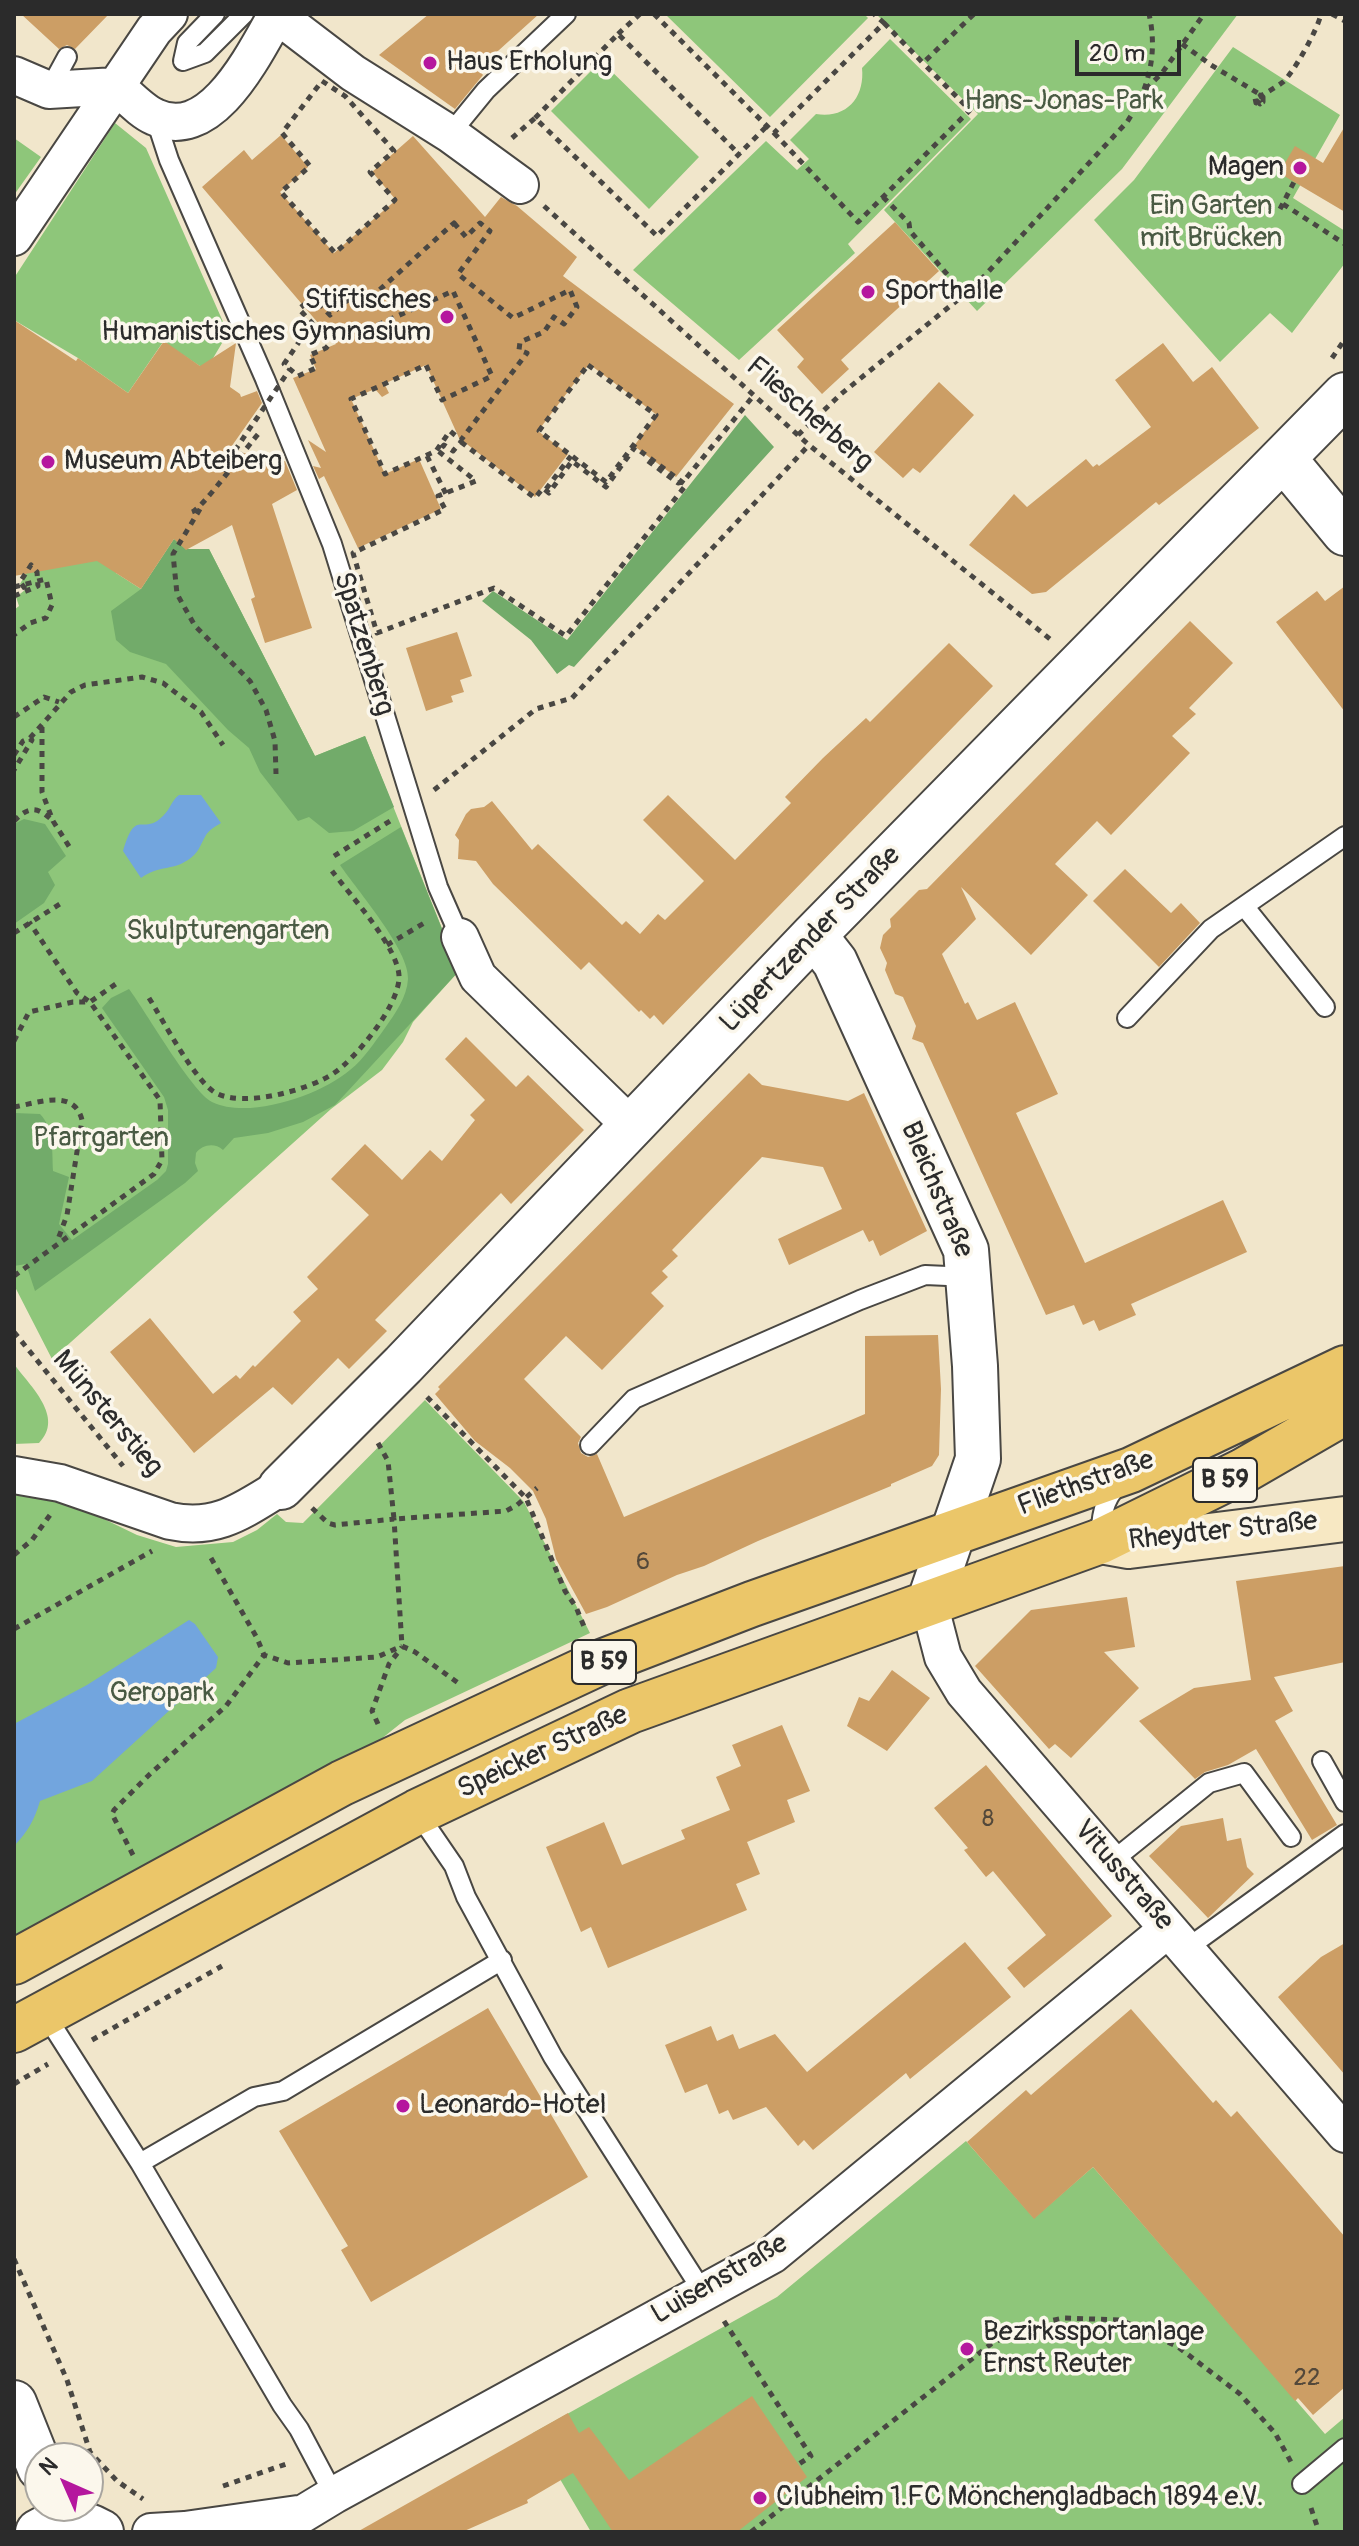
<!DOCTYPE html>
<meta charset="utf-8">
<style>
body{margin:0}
#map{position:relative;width:1359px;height:2546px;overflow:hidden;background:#f1e6cb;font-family:Pangolin,sans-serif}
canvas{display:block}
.frame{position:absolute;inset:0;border:16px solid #2b2b2b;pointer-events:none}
.north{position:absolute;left:24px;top:2442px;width:80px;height:80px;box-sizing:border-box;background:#fbf7ec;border:2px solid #a8a59f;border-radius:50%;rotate:315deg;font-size:22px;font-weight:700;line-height:32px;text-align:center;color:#2b2b2b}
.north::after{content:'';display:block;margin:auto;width:28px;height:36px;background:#b5179e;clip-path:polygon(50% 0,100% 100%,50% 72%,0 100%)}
.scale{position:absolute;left:1075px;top:40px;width:106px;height:36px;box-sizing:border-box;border:4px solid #2b2b2b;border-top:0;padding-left:10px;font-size:24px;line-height:28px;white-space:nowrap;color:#2b2b2b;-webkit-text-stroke:6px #fbf7ec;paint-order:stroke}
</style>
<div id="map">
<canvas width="1359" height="2546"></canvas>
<div class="frame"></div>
<div class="north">N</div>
<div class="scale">20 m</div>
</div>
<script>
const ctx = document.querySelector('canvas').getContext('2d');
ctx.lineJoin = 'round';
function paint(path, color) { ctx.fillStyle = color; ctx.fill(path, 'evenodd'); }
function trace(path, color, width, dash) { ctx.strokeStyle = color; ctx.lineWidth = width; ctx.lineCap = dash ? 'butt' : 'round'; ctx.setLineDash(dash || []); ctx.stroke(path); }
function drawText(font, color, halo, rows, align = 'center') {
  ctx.font = font + ' Pangolin,sans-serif'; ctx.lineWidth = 7; ctx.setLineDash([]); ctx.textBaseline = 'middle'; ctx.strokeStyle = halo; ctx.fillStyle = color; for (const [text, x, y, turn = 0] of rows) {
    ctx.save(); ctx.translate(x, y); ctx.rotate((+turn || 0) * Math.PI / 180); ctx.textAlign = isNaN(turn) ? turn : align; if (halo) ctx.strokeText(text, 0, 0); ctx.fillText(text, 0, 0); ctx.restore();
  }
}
const green = new Path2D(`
 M665,14H864L868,18L770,117Z
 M876,14H1238L1122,169L977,311L884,210L978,114Z
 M890,39L971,119L848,244L855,253L739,360L633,270L766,141L797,170L809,159L790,140L816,114C847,119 865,97 862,68Z
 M1233,47L1340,115L1293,198L1345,231V263L1292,333L1270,313L1220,362L1094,220L1134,180Z
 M601,61L699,157L649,209L551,111Z
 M115,123L146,148L228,333L206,370L163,342L128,393L78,358L14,320V278Z
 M14,138L41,157L14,195Z
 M174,539L186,549H209L315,756L365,736L459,971L413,1022L403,1042L382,1070L331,1109L52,1359L14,1285V610L19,606L16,597L25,590L20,584L32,563L126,555L116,573L141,589Z
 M14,1364C30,1386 65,1417 39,1443L14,1444Z
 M425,1400L524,1502L590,1633L405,1720L366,1751L14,1944V1495L73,1504L137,1535L176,1547L233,1542L257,1530L277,1514L286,1522L303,1523Z
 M966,2141L1034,2218L1093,2167L1325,2434L1345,2417V2532H591L533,2433L777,2297Z`);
const forest = new Path2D(`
 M745,415L774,447L574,667L569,665L557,674L531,640L482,601L493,591L567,640Z
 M174,539L186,549H209L315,756L365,736L394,807L353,831L329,833L309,817L298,821L260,772L249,748L228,730L166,664L130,652L116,640L111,611L141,589Z
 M24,819L45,824L66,856L48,872L55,885L44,903L14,924V824Z
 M401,827L459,971L335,1105L303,1122L268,1133L234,1138L223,1150C214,1142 202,1145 196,1153L195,1163L198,1171L185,1183L35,1291L26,1264L14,1266V1113L40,1114C54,1128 52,1152 53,1171L69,1177L59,1224L72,1240L157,1180L166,1171L168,1164V1110L164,1097L102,1008L111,998L129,989C146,1012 192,1092 212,1102C249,1120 321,1095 350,1070C364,1059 374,1043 385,1028C395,1014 407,997 408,979C410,951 357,890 340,865Z`);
const water = new Path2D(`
 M179,795H201L221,823C216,826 209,830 206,835C200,845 199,853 188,860C171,871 159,865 141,878L123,851C136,806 142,837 163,816C171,808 171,801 179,795Z
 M189,1620L195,1624L218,1657L216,1668L92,1781L40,1801C35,1819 27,1833 14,1846V1724L87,1685Z`);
const building = new Path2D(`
 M21,14H109L75,49L67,45L59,49Z
 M429,14H539L478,69L483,75L455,109L379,55Z
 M1345,126V212L1279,173L1295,146L1323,163Z
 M281,135L308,167L280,192L334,253L396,200L372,172L413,136L485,217L501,197L517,206L577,257L563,276L734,404L676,477L634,446L657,415L589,364L538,431L568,454L535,497L459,438L426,365L386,383L383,381L389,393L382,397L375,389L351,399L385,474L419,459L441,509L358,548L324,476L319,479L313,466L321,468L308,440L326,452L293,378L316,369L310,355L336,344L202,187L244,150L252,160Z
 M895,222L939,271L841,360L849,369L822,394L797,367L804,359L777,330Z
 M14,320L76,361L78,358L128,393L164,341L200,366L236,343L230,387L240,394L241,397L257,391L262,403L229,450L285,461L297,490L272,504L312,628L265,643L251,599L255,597L232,525L186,550L174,539L141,589L97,561L14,576Z
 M1163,343L1193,382L1212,367L1259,428L1159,505L1156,502L1046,592L1032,594L969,545L1014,494L1027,507L1086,459L1093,467L1097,464L1099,466L1151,427L1115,380Z
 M939,382L974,415L920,473L913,468L903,478L874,452Z
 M1345,586V712L1276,622L1317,591L1325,601Z
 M1190,621L1233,663L1189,708L1196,714L1172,736L1190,753L1111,835L1097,821L1055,864L1088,895L1031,955L961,887L976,919L942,954L965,1004L968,1002L977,1020L1015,1002L1058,1094L1016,1113L1085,1263L1223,1200L1247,1252L1131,1304L1136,1315L1099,1331L1094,1320L1083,1325L1074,1305L1046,1315L923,1043L912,1039L916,1026L903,997L895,994L885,970L887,963L880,948L883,935L891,927L890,919L919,890L927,889Z
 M457,632L472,676L460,680L464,692L451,696L453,702L426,711L406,648Z
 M949,643L993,686L663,1025L654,1015L650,1019L641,1010L639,1012L589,962L581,970L493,884L476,861L458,859L459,840L455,835L466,814L471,809L484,807L492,801L532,850L538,844L622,925L626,921L640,934L658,914L665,920L704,881L643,820L668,795L735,860L791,803L785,797L823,758L866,718L870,722Z
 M1125,869L1171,913L1181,903L1200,923L1159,967L1093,901Z
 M466,1037L516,1087L528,1075L584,1130L511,1204L501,1193L375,1320L387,1331L349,1369L338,1358L292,1405L273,1387L194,1453L110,1352L150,1318L213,1394L236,1375L240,1379L253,1365L255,1367L301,1321L293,1312L318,1289L307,1277L369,1215L331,1179L365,1144L402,1180L430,1150L442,1161L475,1120L470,1115L485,1100L445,1059Z
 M749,1073L762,1085L816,1095L848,1101L864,1093L927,1231L880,1256L873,1240L869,1242L863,1230L789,1265L778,1239L842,1209L823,1167L762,1157L672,1250L678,1256L662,1271L668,1277L651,1293L664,1306L602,1370L566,1336L524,1379L581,1437L578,1443L581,1453L588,1457L597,1454L624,1517L865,1414V1336L938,1335L941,1389L939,1455L932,1466L891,1484V1486L758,1541L704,1566L677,1575L607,1607L586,1614L556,1559L546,1519L533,1491L510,1468L475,1441L435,1394L440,1389L438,1387Z
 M1345,1566V1662L1274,1677L1293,1711L1275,1721L1337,1825L1312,1840L1256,1749L1228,1765L1205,1772L1195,1779L1139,1721L1194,1688L1251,1680L1236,1581Z
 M1127,1597L1135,1647L1104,1652L1139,1688L1071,1758L1055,1744L1049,1749L975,1666L1031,1610Z
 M892,1670L930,1698L887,1751L847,1726L859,1697L869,1701Z
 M782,1725L810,1791L787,1800L795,1822L747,1842L760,1874L736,1884L747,1910L608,1968L591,1927L581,1932L546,1847L604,1822L622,1865L685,1839L681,1830L730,1810L716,1777L741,1766L732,1745Z
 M986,1765L1112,1916L1024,1988L1007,1968L1046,1935L993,1871L986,1877L964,1850L968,1848L934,1808Z
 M1223,1818L1227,1841L1241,1838L1247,1867L1254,1874L1208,1918L1149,1856L1181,1826Z
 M965,1942L1011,1997L910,2079L906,2073L813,2150L804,2140L798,2146L766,2107L733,2120L728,2110L719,2114L707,2084L685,2093L665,2045L711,2026L717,2041L733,2034L739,2049L775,2034L807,2072Z
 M1345,1943V2075L1278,1997L1321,1957Z
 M488,2008L588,2177L371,2302L341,2250L348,2246L279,2131Z
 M1131,2009L1213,2103L1216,2100L1231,2117L1237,2111L1345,2237V2387L1313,2415L1298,2398L1295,2401L1093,2167L1034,2219L967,2142L1026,2090L1031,2095Z
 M752,2396L807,2477L737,2532H613L573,2473L527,2500L528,2503L462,2532H357L568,2413L579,2433L589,2427L629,2480Z`);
const path = new Path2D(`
 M654,14L774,133L884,23L874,14
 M1332,14L1345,21
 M884,23L923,63L974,14
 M618,34L640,14
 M1182,44L1211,65L1261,95L1263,97V102L1259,104L1256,103L1255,98L1260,95L1263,97V102L1260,104L1255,99C1264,94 1275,88 1283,82C1294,72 1318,29 1321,14
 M322,81L345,96L394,151L370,172L395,200L335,253L281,192L310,166L282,133Z
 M1146,89L1162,73L1204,14
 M535,118L618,34L739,154
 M774,133L858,222L970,110L923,63
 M512,138L535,118L657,236L767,126
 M883,197L909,223L910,231L965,295
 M1283,204L1345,244
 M544,206L809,445L1050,639
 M1280,209L1294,182
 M454,223L466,237L480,223L490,231L458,274L513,318L570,290L577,307L564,324L554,317L544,332L520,342L519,350L527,353L461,440L450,431L436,451L385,474L351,399L426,365L442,400L492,376L453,291L353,336L349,327L344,328L326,348L310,355L316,368L298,376L284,364L312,323L299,309L313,297L330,315L349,299L358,309Z
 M1332,358L1345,339
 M588,365L656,415L606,482L539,431Z
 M798,435L841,394L975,286L1127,122C1149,89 1158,53 1149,14
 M461,442L535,498L543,488L549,493L572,461L606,487L635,447L686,485L566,636L494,588L377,633L353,553L445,509L438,496L476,481L438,451L444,445L453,451Z
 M427,456L446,494
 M648,461L678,483L683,482L754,395
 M224,472L232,455L254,422
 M546,489L571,456
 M200,509L173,554L177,594L195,626L250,681L266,710L275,741L276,774
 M192,512C203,508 247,446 260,432
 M14,587L46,579L52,605L46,618L30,623L14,635
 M14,596L38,586L37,572L31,565L20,582L26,590
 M14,717L44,697L59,702
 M42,727V792L53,821L72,851
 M30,738L71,692L85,685L142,677L163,683L201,712L223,745
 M14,755L23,741L30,738L32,740L14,770
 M434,790L536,709L572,698L809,445
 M14,821C29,806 37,806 53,821
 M334,856L390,821
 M14,933L63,902
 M387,945L426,922
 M149,998C163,1020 195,1082 216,1093C244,1108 309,1090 334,1073C356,1058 397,1008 399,979C401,950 350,895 332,871
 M14,1041L29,1012L73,1002H90L120,981
 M14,1107C38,1103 74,1088 82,1120L67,1215L57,1242
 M14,1276L154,1174L162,1160L160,1100L90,1002L77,993L29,922
 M14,1332L123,1466
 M427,1397L526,1498L565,1591L576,1607L585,1629
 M378,1443L388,1461L394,1519L506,1511L517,1505L537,1488
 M312,1508L328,1523L335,1525L394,1519L402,1646L415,1652L461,1685
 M14,1555L32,1540L50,1515
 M211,1558L257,1638L264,1655L288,1663L377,1657L402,1646
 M14,1629L152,1551
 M378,1724L372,1711L389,1664L402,1647
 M133,1855L112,1814L114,1810L150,1774L226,1706L264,1655
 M92,2040L222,1966
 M14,2084L48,2064
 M14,2259L67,2380L90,2452L117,2481L143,2499
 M724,2321L811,2456L799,2464
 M223,2486L289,2463
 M1311,2508L1319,2532
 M751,2532L991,2344L1030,2325L1064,2318L1121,2320L1178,2347L1240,2394L1275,2433L1291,2462`);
const service = new Path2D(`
 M215,14L187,43L183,61L205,53L244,14
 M49,90L67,57
 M155,117L169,160L265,379L332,544L438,887L460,937
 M450,134L486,90L566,14
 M1244,906L1325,1007
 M1127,1018L1211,929L1345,836
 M590,1445L634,1399L860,1300L925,1275L970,1277
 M1101,1541C1100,1519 1103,1500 1119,1484
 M1322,1761L1345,1802
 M417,1812L454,1866L466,1897L553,2057L703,2292
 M1111,1862L1209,1783L1244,1773L1291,1837
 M1186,1949L1345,1834
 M45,2014L140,2163L282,2405L299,2429L334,2495
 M140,2163L254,2097L283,2091L502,1960
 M1302,2484L1345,2448`);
const minor = new Path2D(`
 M277,15L353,73L450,134L520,185
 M14,75L49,90L116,86
 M116,86C128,96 141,111 155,117C212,144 255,52 277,14
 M14,237L154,30L169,14
 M460,937L478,977L632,1127
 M14,1475L60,1483L170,1521C217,1531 243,1510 281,1487
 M929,1603L943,1657L964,1692L1345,2134
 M151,2532L185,2530L298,2514
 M273,2532L334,2495L772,2255L1168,1929`);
const tertiary = new Path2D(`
 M1284,459L1345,533
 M814,935L835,962L966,1250L975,1366L978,1459L929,1603
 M281,1487L403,1365L814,935L1345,395
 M14,2403L40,2468
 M38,2532C59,2519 79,2519 101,2532`);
const secondary = new Path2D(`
 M1101,1541L1129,1546L1345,1519`);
const primary = new Path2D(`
 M14,1962L342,1783L599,1663L752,1604L1131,1470L1345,1368
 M14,2030L417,1812L630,1711L1101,1541L1243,1471L1345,1412`);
const pathBridge = new Path2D(`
 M255,421L290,369`);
const markers = [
 [430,63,8,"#b5179e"],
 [1300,168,8,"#b5179e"],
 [868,292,8,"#b5179e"],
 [447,317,8,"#b5179e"],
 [48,462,8,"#b5179e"],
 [403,2106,8,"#b5179e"],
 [967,2349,8,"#b5179e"],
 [760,2498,8,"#b5179e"]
];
const numberNames = [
 ["6",643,1563],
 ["8",988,1820],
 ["22",1307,2379]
];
const shields = [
 [1225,1480,64],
 [604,1662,64]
];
const shieldNames = [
 ["B 59",1225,1480],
 ["B 59",604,1662]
];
const poiNames = [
 ["Haus Erholung",446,63],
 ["Magen",1284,168,"right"],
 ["Sporthalle",884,292],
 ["Stiftisches",431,301,"right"],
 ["Humanistisches Gymnasium",431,333,"right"],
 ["Museum Abteiberg",64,462],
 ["Leonardo-Hotel",419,2106],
 ["Bezirkssportanlage",983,2333],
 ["Ernst Reuter",983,2365],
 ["Clubheim 1.FC Mönchengladbach 1894 e.V.",776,2498]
];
const parkNames = [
 ["Hans-Jonas-Park",1064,102],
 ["Ein Garten",1211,207],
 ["mit Brücken",1211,239],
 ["Skulpturengarten",228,932],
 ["Pfarrgarten",101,1139],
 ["Geropark",162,1694]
];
const streetNames = [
 ["Fliescherberg",809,415,41],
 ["Spatzenberg",363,644,73],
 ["Lüpertzender Straße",811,940,-46],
 ["Bleichstraße",936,1190,67],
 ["Münsterstieg",107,1414,50],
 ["Fliethstraße",1086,1484,-20],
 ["Rheydter Straße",1223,1532,-6],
 ["Speicker Straße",543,1753,-25],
 ["Vitusstraße",1123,1876,49],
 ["Luisenstraße",720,2280,-30]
];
paint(green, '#8ec67a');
paint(forest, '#72ab6a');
paint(water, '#72a5de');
paint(building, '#cc9e65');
trace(service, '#494743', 22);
trace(minor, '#494743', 40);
trace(tertiary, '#494743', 48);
trace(secondary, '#494743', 48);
trace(primary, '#494743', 48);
trace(path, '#494743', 5, [6, 6]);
trace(service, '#fff', 18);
trace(minor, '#fff', 36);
trace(tertiary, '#fff', 44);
trace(secondary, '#f7e8c3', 44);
trace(primary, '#ebc669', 44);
trace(pathBridge, '#494743', 5, [6, 6]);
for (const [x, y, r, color] of markers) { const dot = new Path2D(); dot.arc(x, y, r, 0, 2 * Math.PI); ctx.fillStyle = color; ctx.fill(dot); trace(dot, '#fbf7ec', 3); }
drawText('24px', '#53483a', null, numberNames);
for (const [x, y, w] of shields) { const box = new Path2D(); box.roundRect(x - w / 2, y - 22, w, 44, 6); ctx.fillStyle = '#fbf7ec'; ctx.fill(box); trace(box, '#2b2b2b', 2); }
drawText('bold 26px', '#2b2b2b', null, shieldNames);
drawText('28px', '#2b2b2b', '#fbf7ec', poiNames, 'left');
drawText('28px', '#495a43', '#fbf7ec', parkNames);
drawText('28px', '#2b2b2b', '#fbf7ec', streetNames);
</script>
